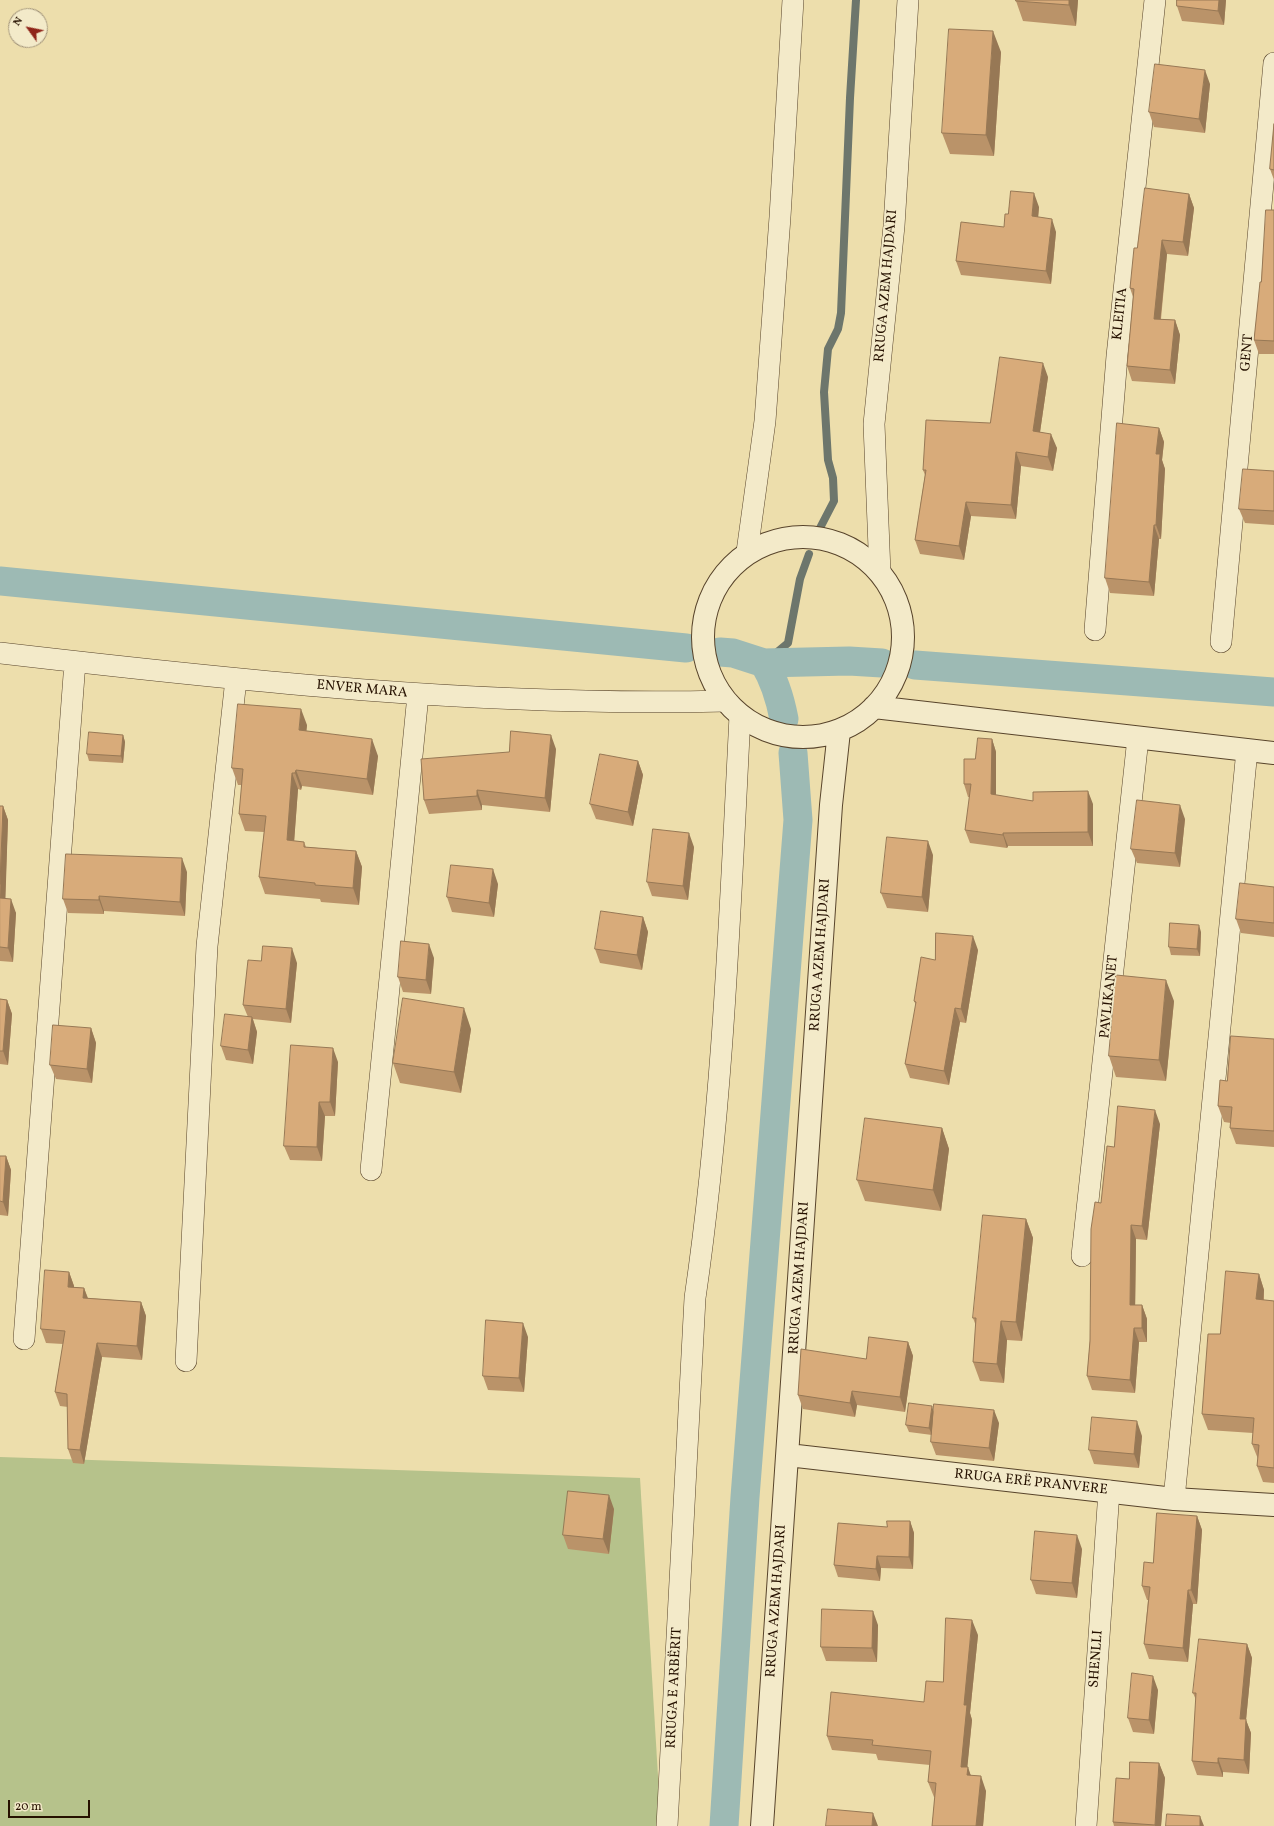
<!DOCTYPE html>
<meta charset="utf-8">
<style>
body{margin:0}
#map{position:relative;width:1274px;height:1826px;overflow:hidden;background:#eddeac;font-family:Vollkorn,serif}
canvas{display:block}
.north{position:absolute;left:8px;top:8px;width:40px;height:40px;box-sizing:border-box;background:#f3eac9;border:1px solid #a19379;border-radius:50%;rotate:303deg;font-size:11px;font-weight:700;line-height:16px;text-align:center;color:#261100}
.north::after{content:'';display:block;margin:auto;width:14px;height:18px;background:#8f2418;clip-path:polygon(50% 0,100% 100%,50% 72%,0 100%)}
.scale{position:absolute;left:8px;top:1800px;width:82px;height:18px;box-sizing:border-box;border:2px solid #261100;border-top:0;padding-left:5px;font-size:12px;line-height:14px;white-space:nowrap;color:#261100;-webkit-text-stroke:3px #f3eac9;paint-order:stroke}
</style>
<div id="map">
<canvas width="1274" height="1826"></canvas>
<div class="north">N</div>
<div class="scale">20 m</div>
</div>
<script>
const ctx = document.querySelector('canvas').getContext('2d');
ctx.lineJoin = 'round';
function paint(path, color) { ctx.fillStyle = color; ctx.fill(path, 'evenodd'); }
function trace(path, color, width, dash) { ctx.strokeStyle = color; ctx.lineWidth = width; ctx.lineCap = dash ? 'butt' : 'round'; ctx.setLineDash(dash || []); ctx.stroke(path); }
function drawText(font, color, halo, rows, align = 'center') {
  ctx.font = font + ' Vollkorn,serif'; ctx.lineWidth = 3.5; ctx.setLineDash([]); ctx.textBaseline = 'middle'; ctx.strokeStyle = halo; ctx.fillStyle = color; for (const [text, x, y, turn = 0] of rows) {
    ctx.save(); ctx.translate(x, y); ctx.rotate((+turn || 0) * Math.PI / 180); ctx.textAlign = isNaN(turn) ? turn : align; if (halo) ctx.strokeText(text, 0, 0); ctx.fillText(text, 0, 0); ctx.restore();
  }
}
const green = new Path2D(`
 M0,1457L640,1478L661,1826H0Z`);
const stream = new Path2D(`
 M820,528L834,501L833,478L828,460L824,392L828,349L838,329L841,313L850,98L856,0
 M764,663L788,643L800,579L809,554`);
const canal = new Path2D(`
 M0,581L686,648
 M720,652L733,653L764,663L849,661L882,663
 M764,663C775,681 780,698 784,719
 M915,665L1274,692
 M724,1826L745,1497L798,820L793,753`);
const minor = new Path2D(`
 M747,552L765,421L780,217L793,0
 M880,573L874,424L894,226L908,0
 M1095,630L1117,356L1155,0
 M1221,642L1274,63
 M0,653C240,681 483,707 725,701
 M371,1170L418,695
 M1082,1256L1138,738
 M24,1339L75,662
 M186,1361L207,946L236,679
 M1174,1499L1247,750
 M667,1826L695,1298C723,1105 730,910 740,716
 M1086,1826L1109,1491`);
const tertiary = new Path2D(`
 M703 637a100 100 0 1 1 200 0a100 100 0 1 1-200 0Z
 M874,707L1274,753
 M788,1455L1174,1499L1274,1505
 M762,1826L831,805L839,731`);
const wall = new Path2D(`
 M1078,0L1076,26L1023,21L1016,1Z
 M1226,0L1224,25L1182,21L1177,6Z
 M1001,52L994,156L950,154L942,133Z
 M1210,84L1205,133L1154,127L1149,112Z
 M1274,124V180L1270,169Z
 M1189,194L1194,208L1188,256L1167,254L1161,319L1175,320L1180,335L1175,384L1132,381L1127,366L1133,297L1130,288L1137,248Z
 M1039,207L1038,217L1056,232L1051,284L961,275L956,261L1004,227L1008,214Z
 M1274,210V354H1259L1254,340L1261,282Z
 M1048,377L1040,432L1057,448L1053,471L1021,466L1016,519L971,516L964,560L920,554L915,540L925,475L923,470L990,423Z
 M1159,428L1164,442L1162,460L1165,469L1161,539H1159L1154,596L1110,593L1105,578Z
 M1274,471V525L1245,523L1239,509Z
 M307,725L306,731L378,756L373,795L302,786L301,790L298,789L294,841L304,842L306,847L356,851L362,867L359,905L321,902L320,899L265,894L259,877L264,832L245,831L239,814L242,785H238L232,768Z
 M123,735L125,742L123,763L89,761L87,754Z
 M992,739L996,752V795L1033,801L1093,804V846H1008L1007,848L970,843L965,830L970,797H968L964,784L975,759Z
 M556,749L550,812L482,805V810L429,814L424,800Z
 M638,761L643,775L633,826L596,819L590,804Z
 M0,806H3L8,820L5,898L16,913L13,962L0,961Z
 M1185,819L1180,867L1137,863L1131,849Z
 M694,847L688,900L652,896L647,882Z
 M933,855L928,912L887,908L881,893Z
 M187,872L185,916L104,911V914L68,913L63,899Z
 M498,884L494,917L452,912L447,897Z
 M1274,887V937L1241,933L1236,919Z
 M643,917L648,932L642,970L600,963L595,949Z
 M1201,932L1200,956L1171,955L1169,947Z
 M978,950L966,1023L960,1022L949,1085L910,1078L905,1064L916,1005L914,1001L935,960Z
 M434,958L431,994L403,992L398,977Z
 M261,961L297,963L291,1023L253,1019L257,1032L253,1064L226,1060L221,1046L248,1017L243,1005Z
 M0,999L7,1000L12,1014L8,1065L0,1064Z
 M1174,1001L1166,1081L1116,1077L1109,1056Z
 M91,1028L96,1043L92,1083L56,1079L50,1065Z
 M471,1029L461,1093L400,1083L393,1063Z
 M1274,1039V1147L1236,1144L1230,1128L1231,1123L1224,1122L1218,1106L1227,1081Z
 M338,1062L335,1116H325L322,1161L290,1160L284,1146Z
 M1160,1124L1147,1240L1136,1239L1135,1305H1142L1147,1319V1342H1139L1135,1393L1092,1390L1087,1376L1101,1203L1114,1147Z
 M942,1128L949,1149L941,1211L865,1201L857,1180Z
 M0,1156H6L11,1170L8,1216L0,1215Z
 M1026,1219L1033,1238L1022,1341L1007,1340L1004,1383L980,1381L973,1362L976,1326L973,1318Z
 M69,1272L74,1286V1287L84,1288L88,1298L141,1302L146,1316L142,1360L102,1357L84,1464L73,1463L68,1449V1407L60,1406L55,1392L63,1344L46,1343L41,1329Z
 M1259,1274L1264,1290V1300L1274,1301V1483L1263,1482L1257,1466L1258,1459L1252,1444L1253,1433L1208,1430L1202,1414L1220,1334Z
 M528,1337L524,1392L488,1390L483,1376Z
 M908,1342L913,1356L905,1412L857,1405L855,1417L803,1409L798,1395L866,1359Z
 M934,1411L999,1423L994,1461L936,1455L931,1442L932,1435L909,1432L906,1425Z
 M1142,1436L1139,1468L1094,1464L1089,1450Z
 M614,1509L609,1554L568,1549L563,1535Z
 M1197,1516L1202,1530L1197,1604H1193L1188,1662L1149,1659L1144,1644L1148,1600H1147L1142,1586L1153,1563Z
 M910,1521L914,1533L913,1569L881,1568L880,1581L838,1577L834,1565L887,1527Z
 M1082,1549L1077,1598L1036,1594L1031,1580Z
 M878,1625L877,1662L826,1661L821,1647Z
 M978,1635L970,1713L972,1720L967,1767L971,1776L986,1791L983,1826H932L935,1797H934L928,1782L930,1765L878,1760L876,1754L832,1750L827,1736L924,1702L943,1682Z
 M1247,1644L1252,1658L1246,1720L1251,1733L1249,1774L1223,1772V1777L1197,1775L1192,1761L1196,1700L1193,1693Z
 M1158,1690L1154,1734L1133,1732L1128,1718Z
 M1159,1763L1165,1778L1161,1826H1114L1113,1822L1129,1779Z`);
const shadedWall = new Path2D(`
 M1069,0H1078L1076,26L1069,5Z
 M1219,0H1226L1224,25L1218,11Z
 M993,31L1001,52L994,156L986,135Z
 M1205,70L1210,84L1205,133L1199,119Z
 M1034,193L1039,207L1037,230L1032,216Z
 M1189,194L1194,208L1188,256L1183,242Z
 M1052,219L1056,232L1051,284L1046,271Z
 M1162,240L1167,254L1159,333L1154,319Z
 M1175,320L1180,335L1175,384L1170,370Z
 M1043,363L1048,377L1038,446L1033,431Z
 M1159,428L1164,442L1162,460L1165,469L1161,539L1156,525V454Z
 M1051,434L1057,448L1053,471L1048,457Z
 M1016,452L1021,466L1016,519L1011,505Z
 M966,502L971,516L964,560L959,546Z
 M1154,525L1159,539L1154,596L1149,582Z
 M301,709L307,725L305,747L299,730Z
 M123,735L125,742L123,763L121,756Z
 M551,735L556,749L550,812L545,798Z
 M372,739L378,756L373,795L367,779Z
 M992,739L996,752V807L991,794Z
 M638,761L643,775L633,826L628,812Z
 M296,770L302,786L301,790L295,773Z
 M292,773L298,789L293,857L287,840Z
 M477,790L482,805V810L477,796Z
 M1088,791L1093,804V846L1088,832Z
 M1180,805L1185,819L1180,867L1175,853Z
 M3,806L8,820L5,912L0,899Z
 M689,833L694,847L688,900L683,886Z
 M1003,833L1008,846L1007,848L1003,835Z
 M928,841L933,855L928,912L922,897Z
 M356,851L362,867L359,905L353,888Z
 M182,858L187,872L185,916L180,902Z
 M493,869L498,884L494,917L489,903Z
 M99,896L104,911V914L99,900Z
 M11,899L16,913L13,962L8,948Z
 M643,917L648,932L642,970L637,955Z
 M1199,925L1201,932L1200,956L1197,949Z
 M973,936L978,950L966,1023L961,1009Z
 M429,944L434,958L431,994L426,980Z
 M292,948L297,963L291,1023L286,1009Z
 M1166,980L1174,1001L1166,1081L1159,1060Z
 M7,1000L12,1014L8,1065L3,1051Z
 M464,1008L471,1029L461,1093L454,1072Z
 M955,1008L960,1022L949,1085L944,1071Z
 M252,1017L257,1032L253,1064L248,1050Z
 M91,1028L96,1043L92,1083L87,1069Z
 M333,1048L338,1062L335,1116L330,1102Z
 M319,1102L325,1116L322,1161L317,1147Z
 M1155,1110L1160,1124L1147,1240L1142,1226Z
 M942,1128L949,1149L941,1211L933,1190Z
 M6,1156L11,1170L8,1216L3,1202Z
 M1026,1219L1033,1238L1022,1341L1016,1322Z
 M1131,1225L1136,1239L1135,1319L1130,1305Z
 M69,1272L74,1286L73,1301L68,1287Z
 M1259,1274L1264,1290L1262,1315L1256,1299Z
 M84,1288L89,1302L83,1298Z
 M141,1302L146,1316L142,1360L137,1346Z
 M1142,1305L1147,1319V1342L1142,1328Z
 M1001,1321L1007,1340L1004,1383L997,1364Z
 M523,1323L528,1337L524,1392L519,1378Z
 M1134,1328L1139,1342L1135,1393L1130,1380Z
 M908,1342L913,1356L905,1412L900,1397Z
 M97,1343L102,1357L84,1464L80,1450Z
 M852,1391L857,1405L855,1417L850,1403Z
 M932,1406L934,1413L932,1435L929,1428Z
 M994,1410L999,1423L994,1461L989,1448Z
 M1137,1421L1142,1436L1139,1468L1134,1454Z
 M609,1495L614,1509L609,1554L603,1539Z
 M1197,1516L1202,1530L1197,1604L1191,1590Z
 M910,1521L914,1533L913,1569L909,1557Z
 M1077,1535L1082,1549L1077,1598L1072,1583Z
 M877,1556L881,1568L880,1581L876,1569Z
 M1188,1590L1193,1604L1188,1662L1183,1648Z
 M873,1611L878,1625L877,1662L872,1648Z
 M972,1620L978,1635L970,1713L972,1720L966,1781L961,1767L964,1705Z
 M1247,1644L1252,1658L1246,1720L1251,1733L1249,1774L1244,1760L1240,1719Z
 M1153,1676L1158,1690L1154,1734L1149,1720Z
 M1218,1758L1223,1772V1777L1218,1763Z
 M1159,1763L1165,1778L1161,1826H1155Z
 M968,1767L973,1782L967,1775Z
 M981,1776L986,1791L983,1826H976Z
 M873,1813L878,1826H872Z
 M1200,1816L1204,1826H1200Z`);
const building = new Path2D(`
 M1016,0H1069V5L1016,1Z
 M1177,0H1219L1218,11L1177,6Z
 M949,29L993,31L986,135L942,133Z
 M1155,64L1205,70L1199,119L1149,112Z
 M1274,124V170L1270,169Z
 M1145,188L1189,194L1183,242L1162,240L1154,319L1175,320L1170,370L1127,366L1134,289L1130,288L1134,248H1137Z
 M1011,191L1034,193L1032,216L1052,219L1046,271L956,261L961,222L1004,227L1005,214H1008Z
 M1266,210H1274V341L1254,340L1260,282H1261Z
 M1000,357L1043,363L1033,431L1051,434L1048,457L1016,452L1011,505L966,502L959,546L915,540L926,470H923L926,420L990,423Z
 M1117,423L1159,428L1156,454H1160L1156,525H1154L1149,582L1105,578Z
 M1243,469L1274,471V511L1239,509Z
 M238,704L301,709L299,730L372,739L367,779L296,770L295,773H292L287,840L304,842V847L356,851L353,888L315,885V883L259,877L266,816L239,814L243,769L232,768Z
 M511,731L551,735L545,798L477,790V796L424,800L421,759L509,752Z
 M89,732L123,735L121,756L87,754Z
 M978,738L992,739L991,794L1033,801V792L1088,791V832L1003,833V835L965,830L971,784H964V759H975Z
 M600,754L638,761L628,812L590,804Z
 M1137,800L1180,805L1175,853L1131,849Z
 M0,806H3L0,884Z
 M653,829L689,833L683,886L647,882Z
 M887,837L928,841L922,897L881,893Z
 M66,854L182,858L180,902L99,896V900L63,899Z
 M451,865L493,869L489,903L447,897Z
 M1240,883L1274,887V923L1236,919Z
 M0,898L11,899L8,948L0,947Z
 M601,911L643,917L637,955L595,949Z
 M1170,923L1199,925L1197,949L1169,947Z
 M936,933L973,936L961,1009L955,1008L944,1071L905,1064L916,1002L914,1001L921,957L935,960Z
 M401,941L429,944L426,980L398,977Z
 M263,946L292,948L286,1009L243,1005L248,960L261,961Z
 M1116,975L1166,980L1159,1060L1109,1056Z
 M403,998L464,1008L454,1072L393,1063Z
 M0,999L7,1000L3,1051H0Z
 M225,1014L252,1017L248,1050L221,1046Z
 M53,1025L91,1028L87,1069L50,1065Z
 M1231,1036L1274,1039V1131L1230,1128L1232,1107L1218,1106L1220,1080L1227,1081Z
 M291,1045L333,1048L330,1102H319L317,1147L284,1146Z
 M1118,1106L1155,1110L1142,1226L1131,1225L1130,1305H1142V1328H1134L1130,1380L1087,1376L1090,1341L1091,1229L1095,1202L1101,1203L1107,1146L1114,1147Z
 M865,1118L942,1128L933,1190L857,1180Z
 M0,1156H6L3,1202L0,1201Z
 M983,1215L1026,1219L1016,1322L1001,1321L997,1364L973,1362L976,1318H973Z
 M45,1270L69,1272L68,1287L84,1288L83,1298L141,1302L137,1346L97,1343L80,1450L68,1449L67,1394L55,1392L65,1331L41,1329Z
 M1226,1271L1259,1274L1256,1299L1274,1301V1468L1257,1466L1259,1445L1252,1444L1254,1418L1202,1414L1208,1334H1220Z
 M486,1320L523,1323L519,1378L483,1376Z
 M869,1337L908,1342L900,1397L852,1391L850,1403L798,1395L801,1349L866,1359Z
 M909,1403L932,1406L929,1428L906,1425Z
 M934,1404L994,1410L989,1448L931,1442Z
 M1092,1417L1137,1421L1134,1454L1089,1450Z
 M568,1491L609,1495L603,1539L563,1535Z
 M1157,1513L1197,1516L1191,1590H1188L1183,1648L1144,1644L1150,1587L1142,1586L1144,1562L1153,1563Z
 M887,1521H910L909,1557L877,1556L876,1569L834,1565L838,1523L887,1527Z
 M1035,1531L1077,1535L1072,1583L1031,1580Z
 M822,1609L873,1611L872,1648L821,1647Z
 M946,1618L972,1620L964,1705H967L961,1767H968L967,1775L981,1776L976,1826H932L936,1783L928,1782L931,1751L872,1745L873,1740L827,1736L831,1692L924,1702L926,1681L943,1682Z
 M1199,1639L1247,1644L1240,1719H1246L1244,1760L1218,1758V1763L1192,1761L1196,1693H1193Z
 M1132,1673L1153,1676L1149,1720L1128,1718Z
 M1130,1762L1159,1763L1155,1825L1113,1822L1116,1778L1129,1779Z
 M828,1809L873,1813L872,1826H826Z
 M1167,1814L1200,1816V1826H1166Z`);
const streetNames = [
 ["RRUGA AZEM HAJDARI",887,286,-85],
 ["KLEITIA",1121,314,-84],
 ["GENT",1248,353,-85],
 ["ENVER MARA",362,690,5],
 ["RRUGA AZEM HAJDARI",821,955,-86],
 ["PAVLIKANET",1110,997,-84],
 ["RRUGA AZEM HAJDARI",800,1278,-86],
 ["RRUGA ERË PRANVERE",1031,1483,6],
 ["RRUGA AZEM HAJDARI",777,1601,-86],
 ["SHENLLI",1097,1659,-86],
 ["RRUGA E ARBËRIT",675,1688,-87]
];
paint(green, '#b6c28b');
trace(stream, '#6d766c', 8);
trace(canal, '#9dbab4', 29);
trace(minor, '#58442b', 22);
trace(tertiary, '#58442b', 24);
trace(minor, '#f3eac9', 21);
trace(tertiary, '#f3eac9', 22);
paint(wall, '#ba9369');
paint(shadedWall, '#977855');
paint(building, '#d8ab7a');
trace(building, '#977855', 1);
drawText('14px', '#261100', '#f3eac9', streetNames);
</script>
